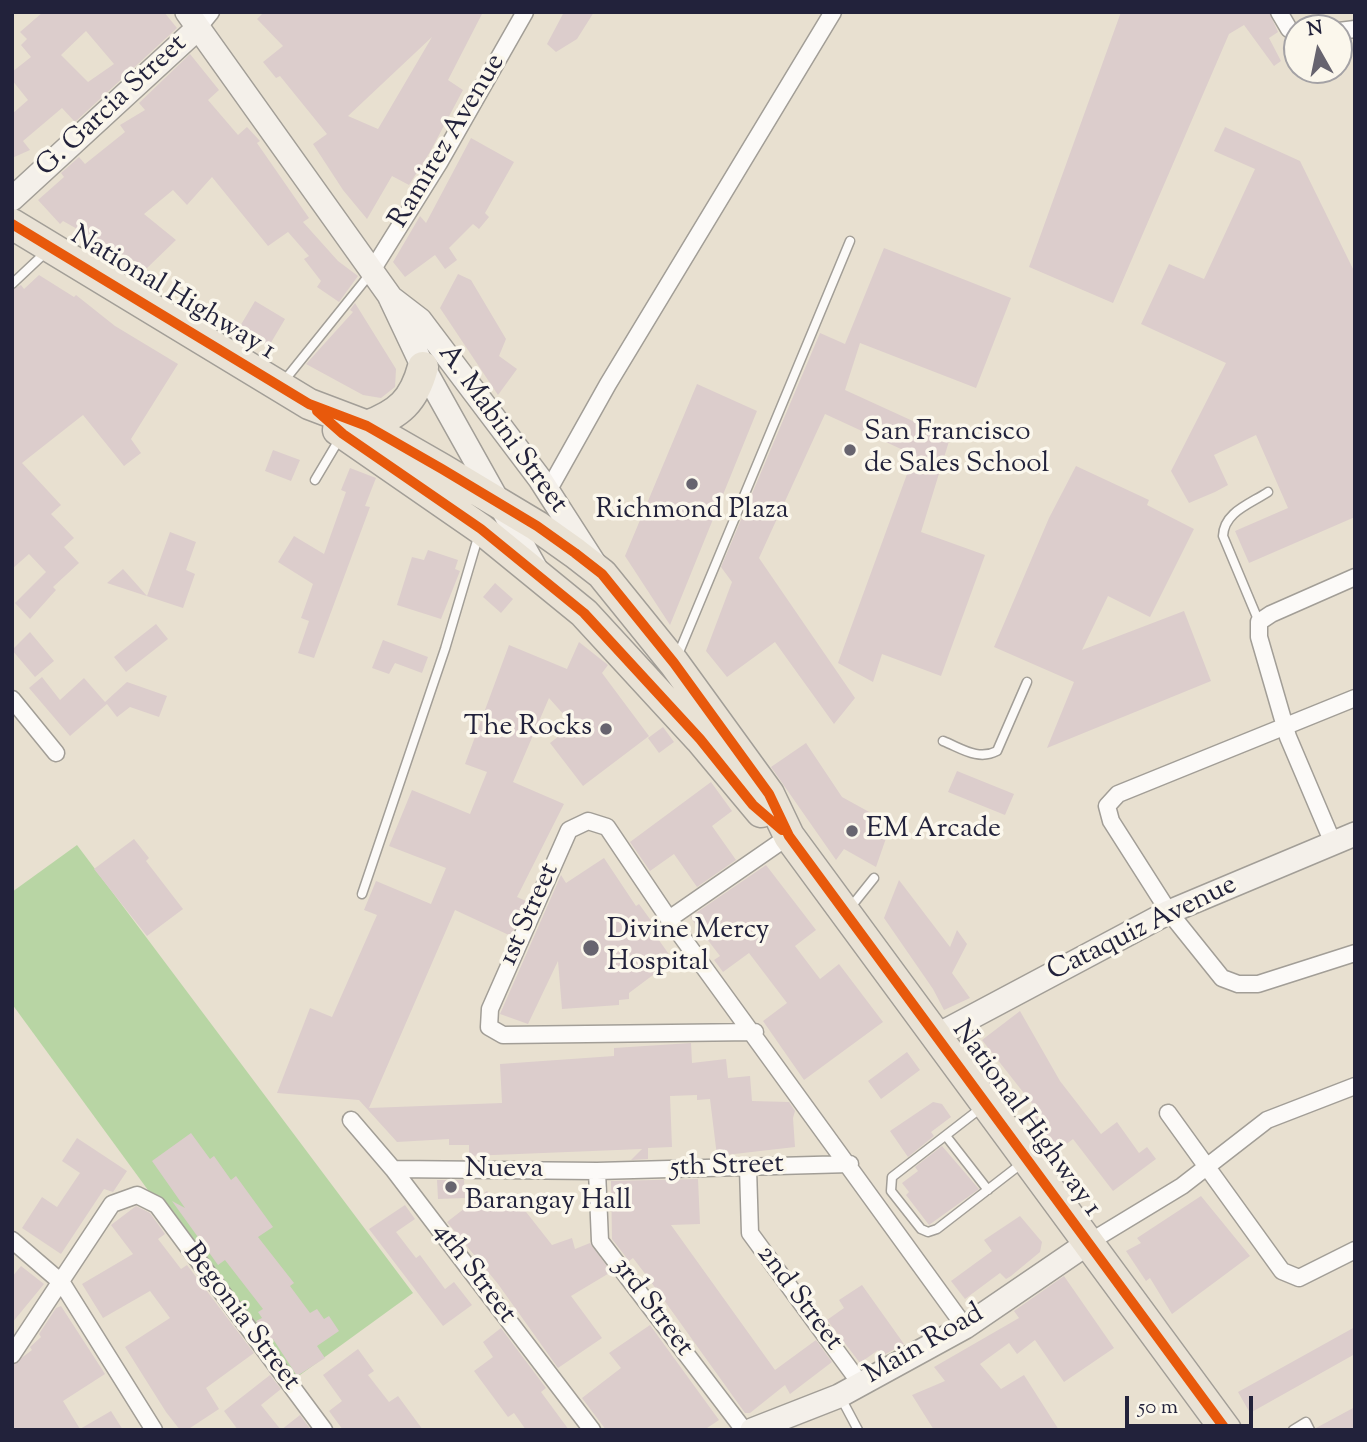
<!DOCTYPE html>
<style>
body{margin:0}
#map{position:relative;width:1367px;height:1442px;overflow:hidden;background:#e8e0d0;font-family:"Sorts Mill Goudy",serif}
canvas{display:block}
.frame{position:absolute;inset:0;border:14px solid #22223b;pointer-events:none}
.north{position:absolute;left:1283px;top:14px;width:70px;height:70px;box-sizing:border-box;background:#fbf7ec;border:2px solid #a4a2a5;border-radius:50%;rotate:351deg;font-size:19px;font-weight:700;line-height:28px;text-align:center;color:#22223b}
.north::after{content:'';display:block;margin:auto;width:24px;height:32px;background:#67646f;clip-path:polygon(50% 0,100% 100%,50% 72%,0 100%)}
.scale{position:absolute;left:1125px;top:1396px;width:128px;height:32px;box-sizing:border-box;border:4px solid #22223b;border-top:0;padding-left:9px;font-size:21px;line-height:24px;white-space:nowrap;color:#22223b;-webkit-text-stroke:5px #fbf7ec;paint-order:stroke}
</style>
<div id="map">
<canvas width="1367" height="1442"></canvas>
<div class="frame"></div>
<div class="north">N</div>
<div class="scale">50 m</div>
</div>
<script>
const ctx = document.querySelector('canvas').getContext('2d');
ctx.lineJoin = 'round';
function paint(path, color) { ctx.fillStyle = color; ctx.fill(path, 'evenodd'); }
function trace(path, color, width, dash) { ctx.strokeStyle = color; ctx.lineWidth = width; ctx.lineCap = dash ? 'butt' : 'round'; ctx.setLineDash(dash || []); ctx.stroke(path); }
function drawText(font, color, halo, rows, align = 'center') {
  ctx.font = font + ' "Sorts Mill Goudy",serif'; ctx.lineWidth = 7; ctx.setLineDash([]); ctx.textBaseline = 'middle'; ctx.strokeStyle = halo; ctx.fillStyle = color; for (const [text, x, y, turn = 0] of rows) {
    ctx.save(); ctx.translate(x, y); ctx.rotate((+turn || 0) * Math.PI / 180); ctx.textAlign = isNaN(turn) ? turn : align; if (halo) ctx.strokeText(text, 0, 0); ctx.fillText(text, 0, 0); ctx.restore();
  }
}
const green = new Path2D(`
 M77,845L413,1293L289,1383L12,1004V892Z`);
const building = new Path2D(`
 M43,12H164L177,28L75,122L62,108L23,141L30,150L12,158V114L28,100L12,80V72L31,57L21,45L27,39L20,32ZM86,31L114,64L88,82L61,55Z
 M264,12H483L448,80L463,90L430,152L409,185L392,176L367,219L343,190L313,144L327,134L280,76L276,78L263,62L283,46L257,19ZM432,37L378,129L348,116Z
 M564,12H594L577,39L556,52L547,44Z
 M1121,12H1269L1278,32L1269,38L1281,61L1274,66L1244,25L1229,34L1113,303L1029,267Z
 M190,54L219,90L208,100L238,135L247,127L260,141L257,143L309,218L303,222L338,261L358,276L339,302L317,287L321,281L304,259L309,256L288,232L268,246L212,177L187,205L173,190L144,214L176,240L147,268L63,221L60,224L38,200L64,177L61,173L79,157L85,164L125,132L120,125L145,110L139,103Z
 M1225,127L1300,161L1355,273V517L1249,563L1235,531L1288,508L1256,435L1214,455L1228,485L1215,492L1189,503L1171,471L1226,363L1141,324L1169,264L1204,279L1255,169L1214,151Z
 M471,138L514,162L485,213L489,217L479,229L473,224L449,248L457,260L445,269L435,255L405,277L393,262L420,216L426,223Z
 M884,248L1011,298L976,388L860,343L845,390L950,438L921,532L985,555L941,676L882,654L873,682L838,663L914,455L825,414L759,558L855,698L834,724L775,642L727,677L706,651L732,582L721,567L820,333L845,344Z
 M458,274L471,280L506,339L499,356L517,369L498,395L440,308Z
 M39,275L74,297L76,295L115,326L178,364L131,439L141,453L124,466L83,415L22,463L61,505L51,514L74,538L64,547L79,563L53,587L56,590L30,619L15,603L46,572L29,554L12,569V290L21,285L24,289Z
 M255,301L285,319L269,346L239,328Z
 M355,303L396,369L395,387L381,398L363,395L306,364L353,312L350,310Z
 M697,384L757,411L670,625L625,556Z
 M273,450L300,460L291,481L265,471Z
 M1076,466L1149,500L1147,505L1194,529L1150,617L1108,596L1082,650L1184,611L1211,681L1047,748L1074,682L994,647L1049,518Z
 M350,468L376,478L365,506L370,507L314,658L298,653L309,621L301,618L313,584L278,562L294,536L324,554L346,492L341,490Z
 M170,532L196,542L186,570L195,574L183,608L107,583L123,569L147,596Z
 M428,550L458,560L455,569L460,571L441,619L397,605L412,557L424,560Z
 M495,583L513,599L501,613L483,597Z
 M156,624L168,639L126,672L114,657Z
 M30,632L54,661L35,677L12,650Z
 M383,640L428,657L422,673L395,663L389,674L372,668Z
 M579,642L608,665L602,673L649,736L583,786L550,743L573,725L549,698L513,782L564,804L517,897L526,901L511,936L455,910L369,1108L502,1103L500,1064L614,1056V1048L691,1043L692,1063L726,1059L728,1078L750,1076L752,1101L789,1102L795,1111L793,1118L795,1147L717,1156L710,1099L697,1100V1095L670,1096L672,1147L648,1148V1159L631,1160L642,1149L469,1156V1145H449V1139L397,1142L359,1100L277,1093L310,1008L332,1017L377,915L364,910L376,881L431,904L446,868L389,846L412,790L470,814L487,772L465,764L509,645L567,669Z
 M42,677L60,700L84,678L105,702L127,682L167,696L159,717L130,707L117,717L107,704L70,736L29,688Z
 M663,727L674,742L659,753L648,738Z
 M806,743L842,797L891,824L876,867L844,849L836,860L771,767Z
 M957,771L1014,794L1005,815L948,792Z
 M711,782L732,811L712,826L736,860L697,887L674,854L650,871L630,842Z
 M134,839L149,858L146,861L183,909L147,936L94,869Z
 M604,858L636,906L639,904L660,933L656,936L673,960L629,993V999L619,1000V1005L562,1009L558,961L528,1024L500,1014L561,875L566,883Z
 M766,865L816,930L795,946L820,979L839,964L883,1022L804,1080L763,1021L787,1003L749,953L723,972L714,960L720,956L690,917Z
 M899,880L950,947L957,930L967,944L952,973L970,998L944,1010L933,989L884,918Z
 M1020,1011L1060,1081L1101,1134L1117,1122L1139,1153L1147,1147L1156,1159L1113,1191L1073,1139L1059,1150L1032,1115L1038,1111L982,1040Z
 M907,1052L920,1070L881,1099L868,1081Z
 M933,1102L942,1104L951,1117L931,1132L934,1136L908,1157L890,1131Z
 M191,1133L210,1159L214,1156L231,1180L236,1176L273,1227L258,1237L294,1283L290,1286L310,1313L317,1309L324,1319L329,1316L339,1331L317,1346L325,1358L297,1376L273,1339L271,1341L256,1321L262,1318L258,1312L263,1309L225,1260L218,1265L172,1201L185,1208L152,1161Z
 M77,1138L127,1171L113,1192L104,1189L61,1254L22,1228L42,1197L57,1207L80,1173L62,1161Z
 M942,1146L979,1189L929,1225L906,1195L909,1192L902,1183L918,1171L915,1167Z
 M698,1179L700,1224L671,1225L775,1370L816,1340L832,1362L790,1394L785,1385L750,1413H745L646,1275L633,1258L629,1261L612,1239L611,1181Z
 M437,1180H464L465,1198L438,1199Z
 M487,1191L498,1205L512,1194L552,1245L572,1238L575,1249L590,1243L611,1272L571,1296L602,1338L558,1368L498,1284L447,1222Z
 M1201,1196L1250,1256L1172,1314L1150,1278L1146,1281L1126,1251L1141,1243L1137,1238Z
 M405,1205L415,1219L396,1232L416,1258L420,1255L445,1289L454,1282L472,1305L443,1326L369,1229Z
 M136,1206L150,1213L165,1234L158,1239L181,1269L187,1265L254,1353L206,1388L219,1409L187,1430H180L166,1412L125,1347L170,1318L150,1291L103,1318L82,1284L133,1254L111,1225Z
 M1020,1216L1042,1242L1040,1252L1011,1276L1006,1279L1000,1273L965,1299L951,1281L992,1251L984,1240Z
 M21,1266L44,1284L12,1323V1277Z
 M1064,1276L1114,1348L1064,1382L1035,1340L1017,1354L1009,1343L980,1364L1001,1389L1024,1375L1059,1430H934L912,1395L945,1381L934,1367L1019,1318L1014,1311Z
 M862,1285L904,1344L882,1356L878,1350L860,1363L827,1320L844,1308L839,1300Z
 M61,1306L105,1374L63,1401L80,1429L111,1411L123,1430H12V1365L32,1350L30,1347L41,1337L39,1334L56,1308Z
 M650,1325L719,1420L704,1430H606L582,1398L621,1368L609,1353Z
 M1355,1327V1354L1250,1413L1238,1392Z
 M501,1328L546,1388L541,1392L569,1430H526L514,1413L508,1417L474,1371L493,1357L483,1342Z
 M358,1349L374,1371L368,1375L389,1402L398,1396L423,1430H343L329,1411L342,1401L323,1375Z
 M270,1375L281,1389L261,1405L281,1430H238L224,1411Z
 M1355,1407V1430H1317L1316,1428Z
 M300,1415L311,1430H281Z`);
const lane = new Path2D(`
 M12,284L46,252
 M284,381L370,274
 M315,480L340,438
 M1259,622L1223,536C1224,512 1250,504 1268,492
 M677,657L850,241
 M943,741C961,748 978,761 997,751L1027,682
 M362,894L445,649L479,534
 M850,908L874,878
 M981,1108L892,1177L891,1191L921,1229L928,1232L937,1229L1021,1164
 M946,1136L988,1190
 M841,1398L858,1430
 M1293,1430L1306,1422L1310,1430`);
const street = new Path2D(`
 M1279,12L1289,29L1297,34
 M198,28L211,12
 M1339,31L1355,29
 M371,272L439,163L525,12
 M548,491L608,384L833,12
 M1355,698L1118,794L1107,806L1111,821L1169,912L1222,978L1238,984H1258L1355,953
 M12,699L56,753
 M1333,843L1288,737L1259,637V622L1271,614L1355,577
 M669,919L789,836
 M755,1032L503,1035L489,1027L490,1009L569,830L588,821L607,827L669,919L965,1327
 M1168,1113L1282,1271L1299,1278L1355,1250
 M351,1120L393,1169L592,1430
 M748,1168L750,1233L860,1383
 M393,1169L597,1171L850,1164
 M597,1171L600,1241L744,1430
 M12,1240L62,1283L154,1430
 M1088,1243L1182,1186L1267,1120L1355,1086
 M12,1355L112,1204L137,1195L157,1205L324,1430`);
const secondary = new Path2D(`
 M187,12L389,295L423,367L536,569
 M12,199L198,28
 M390,297L420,320L540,479L594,563
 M936,1036L1169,912L1355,834
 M752,1430L839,1396L965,1327L1088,1243`);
const highway = new Path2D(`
 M12,224L309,404L367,426L442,469L537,526L575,553L602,574L674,663L769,794L789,836L1226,1430
 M367,426C399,414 414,401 423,367
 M338,430L481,529L584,613L700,739L761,812`);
const cycleway = new Path2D(`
 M12,224L309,404L367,426L442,469L537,526L575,553L602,574L674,663L769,794L789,836L1226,1430
 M317,411L343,434L481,529L584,613L700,739L753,805L782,830`);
const markers = [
 [850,450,7,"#67646f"],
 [692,484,7,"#67646f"],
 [606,729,7,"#67646f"],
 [852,831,7,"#67646f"],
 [591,948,9,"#67646f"],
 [451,1187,7,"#67646f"]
];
const streetNames = [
 ["G. Garcia Street",113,107,-43],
 ["Ramirez Avenue",449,142,-59],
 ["National Highway 1",172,295,31],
 ["A. Mabini Street",501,430,54],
 ["1st Street",531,915,-66],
 ["Cataquiz Avenue",1143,930,-26],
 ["National Highway 1",1025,1120,54],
 ["5th Street",727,1168,-2],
 ["4th Street",473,1274,53],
 ["2nd Street",798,1299,53],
 ["3rd Street",651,1308,53],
 ["Begonia Street",240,1318,53],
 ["Main Road",925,1346,-30]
];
const poiNames = [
 ["San Francisco",864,434],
 ["de Sales School",864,466],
 ["Richmond Plaza",692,512,"center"],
 ["The Rocks",592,729,"right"],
 ["EM Arcade",866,831],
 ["Divine Mercy",607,932],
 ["Hospital",607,964],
 ["Nueva",465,1171],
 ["Barangay Hall",465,1203]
];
paint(green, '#b8d5a4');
paint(building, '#dccdcc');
trace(lane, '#a29e97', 11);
trace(street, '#a29e97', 19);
trace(secondary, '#a29e97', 26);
trace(highway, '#a29e97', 33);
trace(lane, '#fcfaf8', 8);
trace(street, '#fcfaf8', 16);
trace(secondary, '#f4f0ea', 23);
trace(highway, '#e9e2d5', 30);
trace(cycleway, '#e8590c', 10);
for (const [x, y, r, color] of markers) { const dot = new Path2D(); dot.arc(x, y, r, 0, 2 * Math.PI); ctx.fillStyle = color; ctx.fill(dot); trace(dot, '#fbf7ec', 2.5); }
drawText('28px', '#22223b', '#fbf7ec', streetNames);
drawText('28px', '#22223b', '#fbf7ec', poiNames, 'left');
</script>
